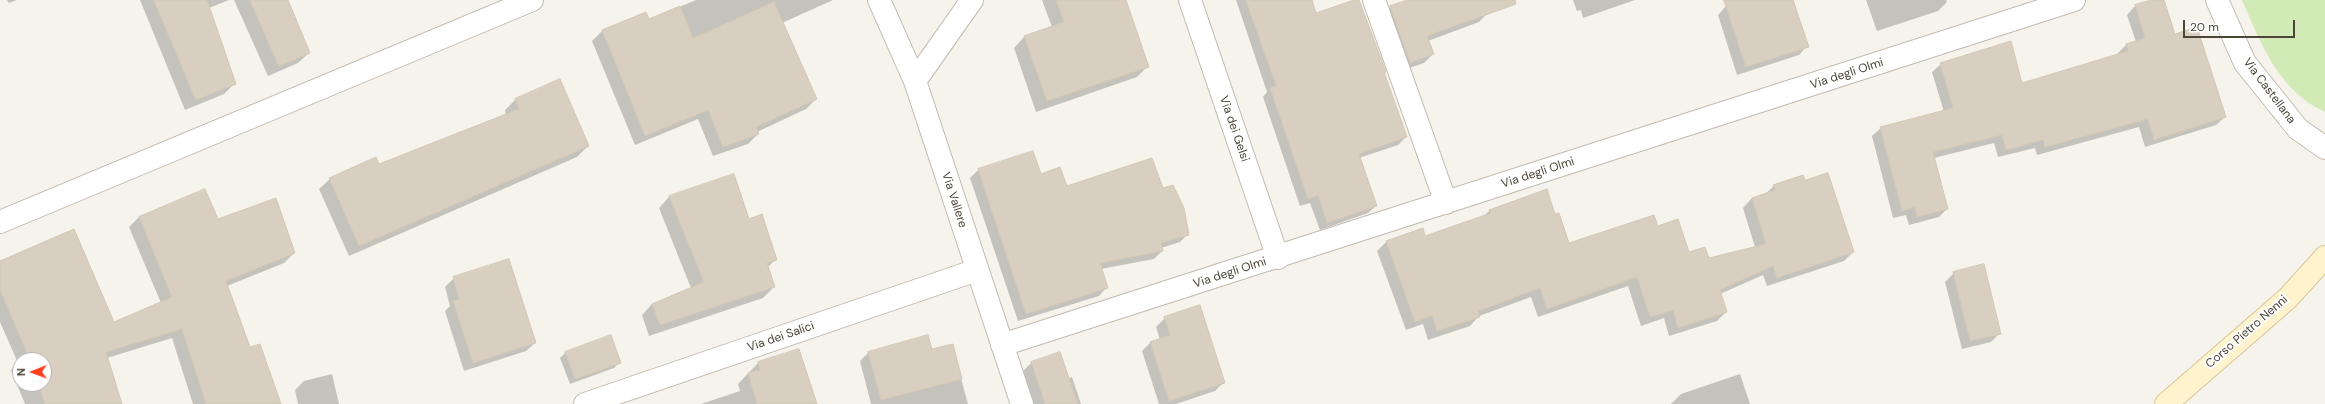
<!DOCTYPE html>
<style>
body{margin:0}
#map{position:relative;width:2325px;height:404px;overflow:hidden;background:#f6f3ec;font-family:"DM Sans",sans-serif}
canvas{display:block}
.north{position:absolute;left:12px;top:352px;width:40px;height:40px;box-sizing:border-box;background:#fff;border:1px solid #b7b4b0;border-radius:50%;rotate:269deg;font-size:11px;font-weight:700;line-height:16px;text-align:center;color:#4b4439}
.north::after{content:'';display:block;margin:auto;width:14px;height:18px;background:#fc3f1d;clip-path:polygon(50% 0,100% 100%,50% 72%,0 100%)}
.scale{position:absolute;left:2183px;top:20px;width:112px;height:18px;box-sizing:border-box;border:2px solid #4b4439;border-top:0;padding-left:5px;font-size:12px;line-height:14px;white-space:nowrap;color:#4b4439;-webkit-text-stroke:3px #fff;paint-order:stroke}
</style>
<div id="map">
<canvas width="2325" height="404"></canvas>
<div class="north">N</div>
<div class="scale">20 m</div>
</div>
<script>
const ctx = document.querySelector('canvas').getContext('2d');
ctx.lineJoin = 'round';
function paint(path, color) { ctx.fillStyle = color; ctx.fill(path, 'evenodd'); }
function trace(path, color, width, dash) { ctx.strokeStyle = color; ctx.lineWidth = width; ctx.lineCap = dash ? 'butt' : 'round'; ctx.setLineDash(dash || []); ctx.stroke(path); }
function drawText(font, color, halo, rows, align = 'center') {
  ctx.font = font + ' "DM Sans",sans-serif'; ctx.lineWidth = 4; ctx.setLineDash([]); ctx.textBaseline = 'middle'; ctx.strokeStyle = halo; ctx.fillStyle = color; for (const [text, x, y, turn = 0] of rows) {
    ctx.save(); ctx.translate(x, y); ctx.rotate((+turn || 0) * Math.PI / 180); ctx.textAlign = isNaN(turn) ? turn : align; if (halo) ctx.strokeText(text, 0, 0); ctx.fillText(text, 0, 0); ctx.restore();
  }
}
const green = new Path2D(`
 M2242,0H2325V112C2279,91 2261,44 2242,0Z`);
const shadow = new Path2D(`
 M7,0H17L9,3Z
 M140,0H229L209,8L235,83L224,94L185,110Z
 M234,0H287L309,53L298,63L268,76Z
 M696,0H833L782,23L816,99L806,109L757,132L758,134L748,144L713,156L698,119L635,145L592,41L602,31L646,13L648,20Z
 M1042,0H1125L1148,66L1137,77L1036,112L1014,48L1024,37L1052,27Z
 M1236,0H1311L1316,14L1359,0L1385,72L1384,73L1406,137L1398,145L1359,158L1376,206L1368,213L1320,230L1310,203L1300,206L1263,97L1267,92Z
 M1410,0H1483L1488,13L1479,22L1428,41L1433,54L1424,63L1401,71L1381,16L1390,7Z
 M1573,0H1635L1583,18L1581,10L1577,11Z
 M1744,0H1792L1807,46L1799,55L1737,75L1718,15L1726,6Z
 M1866,0H1946L1947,2L1938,11L1877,31Z
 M2156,0H2163L2174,35L2225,117L2216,125L2145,147L2139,127L2037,155L2035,148L1998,157L1994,143L1934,158L1947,209L1939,217L1909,225L1906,215L1893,218L1872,136L1881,128L1944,112L1932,72L1941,64L2021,84L2118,55V53L2126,45L2136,42L2127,15L2135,6Z
 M559,80L588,146L577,157L349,256L319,189L330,179L379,166L506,115L505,110L515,100Z
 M1032,152L1040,175L1066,187L1162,189L1188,234L1180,242L1161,248L1162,251L1154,259L1101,269L1107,287L1099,296L1018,321L970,178L978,170Z
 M1804,182L1853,252L1844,261L1767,286L1763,275L1720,294L1726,312L1717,321L1669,336L1664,318L1641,326L1628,286L1538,317L1531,297L1479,316L1470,326L1428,340L1423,324L1406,330L1377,251L1386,242L1422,229L1425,238L1484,216L1490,210L1555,215L1569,244L1658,227L1688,253L1708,259L1755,247L1743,208L1752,198L1765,194L1774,186Z
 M204,190L217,220L294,253L284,263L227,286L250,349L280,404H193L172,338L107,358L121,404H25L11,370L18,363L0,322V262L114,323L161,303L129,227L139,217ZM20,360H44V384H20Z
 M669,197L749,220L776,259L767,268L774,287L763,298L649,336L642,315L652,304L691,288L659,208Z
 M1954,273L2000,333L1991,342L1962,349L1945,282Z
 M454,278L535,343L526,351L464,371L445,311L450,306L445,287Z
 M1165,318L1224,382L1215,391L1176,404H1159L1142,351L1150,343L1160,340L1156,327Z
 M611,337L619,363L614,368L570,384L560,358L565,353Z
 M952,345L968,404H871L860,361L869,352L932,351Z
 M758,363L816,404H701L740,391L738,384Z
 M1031,363L1068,379L1072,377L1081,404H1027L1021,373Z
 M332,374L339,404H298L295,390L304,381Z
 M1740,374L1750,404H1671L1681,394Z`);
const building = new Path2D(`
 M154,0H207L236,84L196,100Z
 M250,0H288L310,53L279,66Z
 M1056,0H1126L1149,67L1047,101L1024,36L1064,22Z
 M1246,0H1312L1316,13L1354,0H1359L1386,72H1384L1407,137L1359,154L1377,206L1327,223L1318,195L1308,199L1270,88L1276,86Z
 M1408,0H1515L1516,4L1427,36L1434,54L1410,63L1390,6Z
 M1724,0H1793L1809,47L1746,67Z
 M2152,0H2164L2175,34L2197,27L2226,117L2154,140L2148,119L2045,147L2043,140L2006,150L2002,135L1933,152L1948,209L1917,217L1915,207L1902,211L1880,127L1953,108L1940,63L2011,41L2022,83L2128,51L2126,44L2145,38L2135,5Z
 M774,2L817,99L756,127L759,134L723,147L708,110L645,136L602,30L646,12L649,19L680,6L693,38Z
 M560,79L589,146L359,246L329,178L376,157L379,164L519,109L515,99Z
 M1033,151L1041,174L1060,167L1067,186L1152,158L1163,188L1173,185L1184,208L1189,235L1161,243L1163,251L1100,263L1108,288L1026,314L978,169Z
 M1828,173L1854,252L1777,278L1773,266L1720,290L1727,312L1678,328L1673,310L1650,317L1637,277L1547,309L1540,288L1478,311L1480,317L1437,331L1432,316L1415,322L1386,241L1423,228L1425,236L1491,213L1489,210L1547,189L1555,214L1559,213L1569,243L1654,215L1658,226L1678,219L1689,252L1705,247L1709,258L1766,244L1752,198L1775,190L1773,185L1803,175L1805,180Z
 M734,174L749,219L762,214L777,260L767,263L775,287L660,325L652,304L704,282L669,196Z
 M205,189L218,219L276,198L295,253L226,281L250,347L260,344L281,404H206L182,329L106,352L122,404H45L38,384H44V360H30L0,290V261L74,229L114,322L172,297L139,217Z
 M509,259L536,343L473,363L453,301L459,299L453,277Z
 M1984,264L2001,334L1970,341L1953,272Z
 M1200,305L1225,383L1169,401L1150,342L1170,335L1164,317Z
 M611,335L621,363L575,379L565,352Z
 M928,335L932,349L953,344L962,379L881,400L868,352Z
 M799,349L817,404H757L748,373L760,370L758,362Z
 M1060,352L1078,404H1045L1031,362Z`);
const minor = new Path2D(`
 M879,0L915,81L1022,404
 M1190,0L1278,258
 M1374,0L1446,203
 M2217,0L2245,63L2298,129L2325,148
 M915,81L972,0
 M0,222L532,0
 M1002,345L2074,0
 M585,404L977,270`);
const secondary = new Path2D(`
 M2166,404L2288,298L2325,257`);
const streetNames = [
 ["Via degli Olmi",1847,74,-18],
 ["Via Castellana",2269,91,53],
 ["Via dei Gelsi",1234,129,71],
 ["Via degli Olmi",1538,173,-18],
 ["Via Vallere",954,200,72],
 ["Via degli Olmi",1230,273,-18],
 ["Corso Pietro Nenni",2247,332,-41],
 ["Via dei Salici",781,337,-19]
];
paint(green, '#d2eab5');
paint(shadow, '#0003');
paint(building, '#d8cfc1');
trace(building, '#d3c7b4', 1);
trace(minor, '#c2bbae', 24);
trace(secondary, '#d6c79b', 24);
trace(minor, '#fff', 22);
trace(secondary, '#fff3cd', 22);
drawText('12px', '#4b4439', '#fff', streetNames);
</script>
